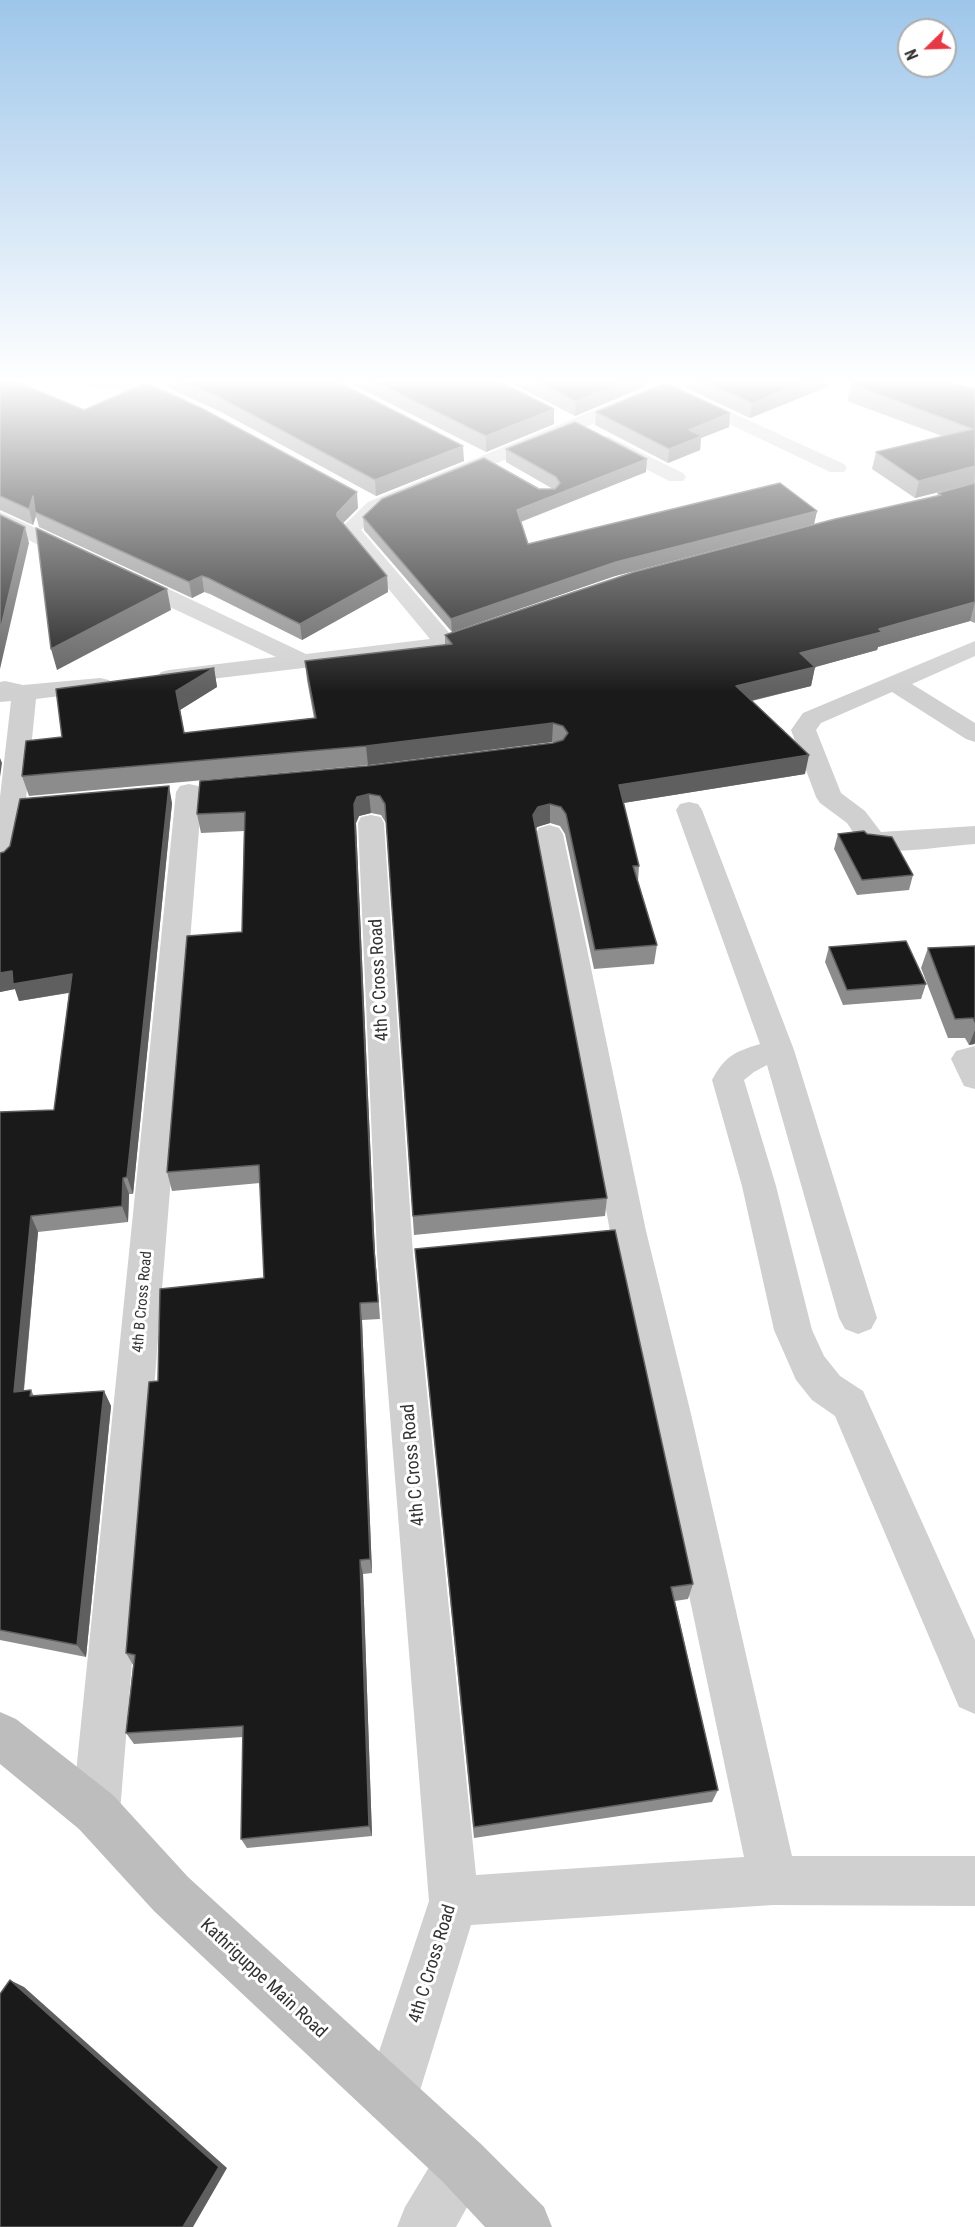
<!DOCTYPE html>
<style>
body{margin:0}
#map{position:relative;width:975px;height:2227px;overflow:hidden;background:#fff;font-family:"Roboto Condensed",sans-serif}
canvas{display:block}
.north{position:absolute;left:897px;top:18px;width:60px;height:60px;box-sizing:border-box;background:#fff;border:2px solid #adadad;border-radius:50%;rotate:247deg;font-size:16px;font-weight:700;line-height:24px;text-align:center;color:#333}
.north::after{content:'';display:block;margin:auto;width:21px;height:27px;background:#e63946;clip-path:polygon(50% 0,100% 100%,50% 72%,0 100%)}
</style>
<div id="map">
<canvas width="975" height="2227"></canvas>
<div class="north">N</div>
</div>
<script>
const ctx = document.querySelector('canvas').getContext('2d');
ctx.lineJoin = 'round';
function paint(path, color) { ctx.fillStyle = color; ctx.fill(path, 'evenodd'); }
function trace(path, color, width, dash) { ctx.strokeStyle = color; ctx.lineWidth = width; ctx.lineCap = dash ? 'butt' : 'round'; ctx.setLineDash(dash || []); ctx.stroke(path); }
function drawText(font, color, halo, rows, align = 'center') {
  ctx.font = font + ' "Roboto Condensed",sans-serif'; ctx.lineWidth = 6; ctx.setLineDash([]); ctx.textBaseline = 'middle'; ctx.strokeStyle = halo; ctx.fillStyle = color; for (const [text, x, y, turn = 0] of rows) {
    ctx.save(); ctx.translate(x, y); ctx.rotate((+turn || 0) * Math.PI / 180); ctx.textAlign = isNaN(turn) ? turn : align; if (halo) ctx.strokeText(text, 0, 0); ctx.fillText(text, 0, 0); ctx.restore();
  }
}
const minor = new Path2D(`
 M13,381H37L34,385L0,397V386Z
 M80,381L148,383L186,398L189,402L186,406H174L144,393L89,386L83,385Z
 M667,381H691L688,385L382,510L361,530L451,635L488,623L496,625L499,630L496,635L446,651L169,684L161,682L157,677L161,672L169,670L276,657L121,584L118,579L121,574L129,572L137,574L306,654L430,639L343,534L340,530L343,526L368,502Z
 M689,393L844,464L847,468L844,472H830L683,402L680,398L683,394Z
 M608,436L683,473L686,477L683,481H669L601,446L599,442L601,438Z
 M0,512L85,550L88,555L85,560L77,561L69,560L0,526Z
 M975,641V656L912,684L975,723V742L966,739L892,692L821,723L816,730L841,793L865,811L881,832L975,826V844C941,846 896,856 863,847L847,823L820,803L816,797L791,730L803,713Z
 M100,678L109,680L112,685L109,690L36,699L26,799L64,796L73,798L77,804L73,810L24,815L14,862L10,868L0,871V797L11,701L0,702V682L5,681L23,685Z
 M189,784L198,786L202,792L120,1812L113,1829L96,1836L79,1829L72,1812L176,792L180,786Z
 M689,802L698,804L702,810L794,1050L877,1318L871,1329L858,1334L845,1329L839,1318L767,1065L754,1072L744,1080L776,1186L812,1330L824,1356L840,1376L863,1391L975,1640V1714L959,1707L835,1416L812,1400L796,1380L774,1330L742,1186L712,1080C725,1056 734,1052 760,1044L676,810L680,804Z
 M371,815L381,817L384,823L413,1254L476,1875L744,1857L651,1414L610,1231L535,834L539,828L549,825L559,828L563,834L646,1231L691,1414L792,1856H975V1906L773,1905L471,1925L418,2097L410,2116L391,2124L372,2116L364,2097L429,1901L377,1254L358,823L361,817Z
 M975,1046V1089L964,1086L951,1059L956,1051Z
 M462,2136L481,2144L489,2163L481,2182L456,2227H397L405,2207L443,2144Z`);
const secondary = new Path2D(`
 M0,1712L16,1719L113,1795L188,1877L481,2144L544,2207L552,2227H485L443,2182L154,1911L79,1829L0,1764Z`);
const wall = new Path2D(`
 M167,381H336L464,461L376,496L221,412L169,388Z
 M346,381H499L554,424L486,452Z
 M507,381H647L646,386L575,416Z
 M687,381H828L827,387L750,418L686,388Z
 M852,381L975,389V623L970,621L878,647L877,650L815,667L811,686L752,701L805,774L623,803L639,866L638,881L657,945L654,964L594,969L565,834L560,826L550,823L537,827L536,829L607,1198L605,1216L414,1235L386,823L381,815L371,813L359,816L356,823L375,1254L380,1319L362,1320L372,1573L363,1574L372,1836L247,1848L241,1839L243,1737L134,1744L126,1733L133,1665L126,1653L158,1381L264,1278L260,1183L172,1191L167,1172L242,932L244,831L201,833L197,814L367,766L555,743L552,742L368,765L29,796L22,776L62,737L214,668L217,687L180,710L184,733L314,718L307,680L305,661L445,645V635L937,496L938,493L963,486L915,498L872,469L876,452L942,436L847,401Z
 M0,383L84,410L358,508L343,523L387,576L388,592L302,640L210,594L204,592L192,598L39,527L36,516L33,525L0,510Z
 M596,412L729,427L701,438L700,450L668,463L595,425Z
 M506,449L646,472L521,522L528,544L817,511L814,524L615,576L452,632L364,530L363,517L539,489H553L506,462Z
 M172,803L133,1194H129L128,1222L38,1232L24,1391L31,1390L34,1396L104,1391L111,1406L86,1657L0,1640V1112L54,1110L69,993L19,1001L15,989L0,992V853Z
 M838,834L913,875L909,890L857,895L834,849Z
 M975,946V1044L969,1045L965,1038H948L921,968L928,948Z
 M829,947L926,984L921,999L843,1005L825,962Z
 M415,1249L693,1584L688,1599L675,1601L718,1790L712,1802L474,1838Z`);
const shadedWall = new Path2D(`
 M625,381H647L646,386L575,416L576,401Z
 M808,381H828L827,387L750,418L752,403Z
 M554,409V424L486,452V436Z
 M730,413L729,427L701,438L700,450L668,463L669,449L689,430Z
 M463,446L464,461L376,496L375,480Z
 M647,459L646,472L517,523V510Z
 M975,466L974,483L915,498L919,481Z
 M357,492L358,508L338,528L337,513Z
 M33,496L36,516L33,525L29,509Z
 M817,511L814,524L615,576L452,632L451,619L616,562Z
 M25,527L29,543L0,669V631Z
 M202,576L204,592L192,598L189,582Z
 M387,576L388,592L302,640L300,624Z
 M167,589L171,610L57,670L51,649Z
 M975,602L970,621L878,647L877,650L801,671L815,667L811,686L733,705L736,686L800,653L879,629Z
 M214,668L217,687L180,710L188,752L176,691Z
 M553,723L552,742L368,765L366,746Z
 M809,755L805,774L617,804L619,785Z
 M0,758L2,763L0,777Z
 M169,786L172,803L133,1194L127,1177Z
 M369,794L371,813L359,816L356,823L375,1254L380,1319L373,1236L354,804L357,797Z
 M550,804V823L537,827L533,834V815L538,807Z
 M12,971L72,974L78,991L19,1001L15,989L0,992V973Z
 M975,1030V1042L974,1044L969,1045Z
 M123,1178L129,1194L128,1222L122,1206Z
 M31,1216L38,1232L22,1407L14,1392Z
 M360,1303L362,1320L372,1573L370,1559Z
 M104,1391L111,1406L86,1657L77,1645Z
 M360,1560L363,1574L372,1836L369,1826Z
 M10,1980L24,1987L227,2168L193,2227H183Z`);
const building = new Path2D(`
 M6,381H15L84,410L146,383L203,409L357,492L337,513V516L387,576L300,624L208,578L202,576L189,582L35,512L33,496L29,509L0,496V383Z
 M182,381H336L463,446L375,480L219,397Z
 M374,381H499L554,409L486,436Z
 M536,381H625L576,401Z
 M703,381H808L752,403Z
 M852,381H944L975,389V466L919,481L876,452L973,429L851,384Z
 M666,383L730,413L689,430L702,436L669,449L596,412Z
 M575,422L647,459L517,510L528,544L780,483L817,511L616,562L451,619L363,517L382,499L484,458L539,489H555L560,483L556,477L506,449Z
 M975,483V602L879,629L882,632L800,653L815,667L736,686L809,755L619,785L639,866H633L657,945L595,950L566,814L561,807L550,804L538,807L533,815L607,1198L413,1216L385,804L380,796L369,794L357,797L354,804L373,1236L378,1302L360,1303L370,1559L360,1560L369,1826L241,1839L243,1726L126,1733L135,1655L126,1653L149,1382L158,1381L160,1289L264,1278L259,1165L167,1172L187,936L242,932L245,812L197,814L200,781L367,766L553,743L563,740L568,733L563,726L553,723L366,746L22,776L26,741L62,737L56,689L214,668L176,691L184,733L316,718L305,661L452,644L445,635L634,572L835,519L941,495L938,493Z
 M0,515L25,527L0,631Z
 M36,528L167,589L51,649Z
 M169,786L127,1177L123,1178L122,1206L31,1216L14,1392L31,1390L30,1396L104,1391L77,1645L0,1630V1112L54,1110L72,974L13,984L12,971L0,973V853L4,852L10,846L20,799Z
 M864,831L867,834L892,837L913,875L862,880L838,834Z
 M906,941L926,984L847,990L829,947Z
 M975,946V1022L973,1018L955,1019L928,948Z
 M615,1230L693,1584L671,1587L718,1790L474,1827L415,1249Z
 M10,1980L219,2167L183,2227H0V1994Z`);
const streetNames = [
 ["4th B Cross Road",143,1302,-85]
];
const nearStreetnames = [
 ["4th C Cross Road",380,980,-93],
 ["4th C Cross Road",414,1465,-95],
 ["4th C Cross Road",433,1964,-73],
 ["Kathriguppe Main Road",263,1979,43]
];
paint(minor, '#d0d0d0');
paint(secondary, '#bdbdbd');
paint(wall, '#8c8c8c');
paint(shadedWall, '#5f5f5f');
paint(building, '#1a1a1a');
trace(building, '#5f5f5f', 1.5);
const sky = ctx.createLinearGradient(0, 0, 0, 693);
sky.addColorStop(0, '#9ec6ea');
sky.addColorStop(0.55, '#fff');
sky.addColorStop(1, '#ffffff00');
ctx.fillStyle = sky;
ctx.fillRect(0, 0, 975, 693);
drawText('15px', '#333', '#fff', streetNames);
drawText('18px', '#333', '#fff', nearStreetnames);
</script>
